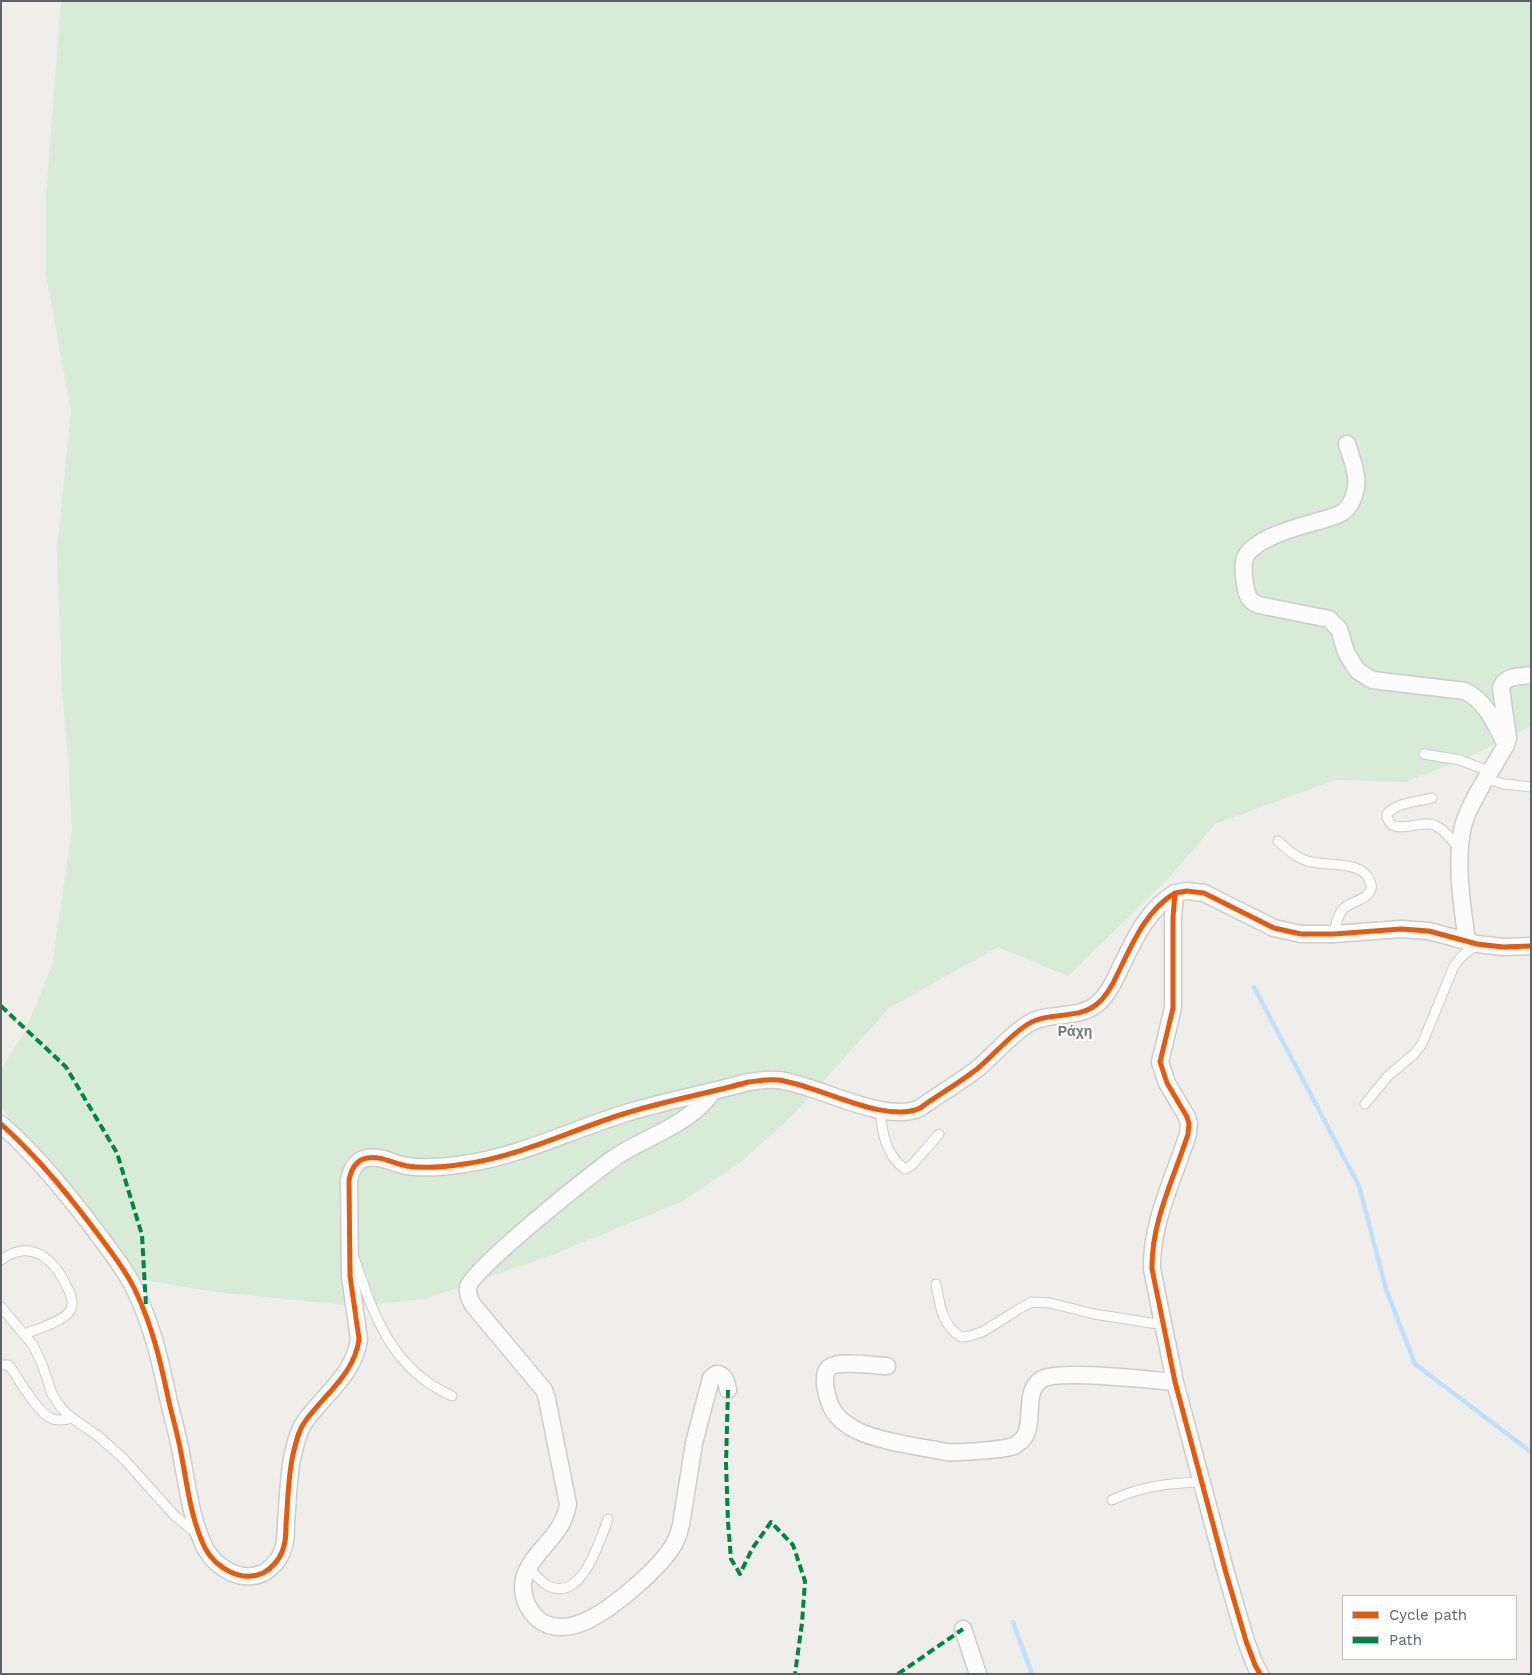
<!DOCTYPE html>
<meta charset="utf-8">
<style>
body{margin:0}
#map{position:relative;width:1532px;height:1675px;overflow:hidden;background:#efeeea;font-family:"Work Sans",sans-serif}
canvas{display:block}
.frame{position:absolute;inset:0;border:2px solid #5f6368;pointer-events:none}
.legend{position:absolute;left:1342px;top:1595px;width:175px;height:65px;box-sizing:border-box;background:#fff;border:1px solid #bfc1c3;margin:0;padding:6px 9px;list-style:none;font-size:15px;color:#5f6368}
.legend li{display:flex;align-items:center;gap:10px;height:25px}
.legend b{width:25px;border:1px solid #bfc1c3}
</style>
<div id="map">
<canvas width="1532" height="1675"></canvas>
<div class="frame"></div>
<ul class="legend">
<li><b style="height:6px;background:#e8590c"></b>Cycle path</li>
<li><b style="height:6px;background:#00873e"></b>Path</li>
</ul>
</div>
<script>
const ctx = document.querySelector('canvas').getContext('2d');
ctx.lineJoin = 'round';
function paint(path, color) { ctx.fillStyle = color; ctx.fill(path, 'evenodd'); }
function trace(path, color, width, dash) { ctx.strokeStyle = color; ctx.lineWidth = width; ctx.lineCap = dash ? 'butt' : 'round'; ctx.setLineDash(dash || []); ctx.stroke(path); }
function drawText(font, color, halo, rows, align = 'center') {
  ctx.font = font + ' "Work Sans",sans-serif'; ctx.lineWidth = 4; ctx.setLineDash([]); ctx.textBaseline = 'middle'; ctx.strokeStyle = halo; ctx.fillStyle = color; for (const [text, x, y, turn = 0] of rows) {
    ctx.save(); ctx.translate(x, y); ctx.rotate((+turn || 0) * Math.PI / 180); ctx.textAlign = isNaN(turn) ? turn : align; if (halo) ctx.strokeText(text, 0, 0); ctx.fillText(text, 0, 0); ctx.restore();
  }
}
const green = new Path2D(`
 M61,1H1531V726L1471,756L1406,782L1335,780L1215,824L1168,879L1068,976L998,947L889,1008L793,1115L741,1162L683,1201L555,1254L425,1299L355,1306L216,1292L119,1276L81,1217L1,1107V1069L25,1031L52,966L72,829L68,759L62,689L57,550L71,411L46,275V195Z`);
const stream = new Path2D(`
 M1254,987L1359,1186L1386,1289L1415,1364L1531,1452
 M1013,1622L1032,1674`);
const service = new Path2D(`
 M1424,754L1460,760L1491,772
 M1487,779L1504,784L1531,787
 M1432,798C1417,802 1398,802 1387,814C1389,839 1420,819 1434,825C1445,829 1453,842 1460,850
 M1278,841C1287,849 1295,857 1307,861C1326,867 1361,859 1370,881C1371,884 1372,886 1371,889C1368,900 1351,901 1343,909C1337,916 1336,925 1334,934
 M1365,1104L1388,1076L1413,1055L1422,1044L1454,966L1460,958L1477,944
 M880,1110C882,1131 885,1155 905,1169L912,1165L939,1134
 M1,1260C31,1238 54,1259 67,1287C71,1295 75,1304 69,1312C62,1322 37,1329 25,1334
 M355,1260C374,1317 393,1370 452,1396
 M936,1284C940,1305 941,1324 961,1337L970,1336L984,1331L1019,1309L1032,1302L1050,1303L1094,1314L1164,1325
 M1,1307L33,1345L42,1364L52,1394L62,1409L72,1418L98,1436L123,1458L174,1515L197,1534
 M1,1365H8L11,1368C20,1381 38,1414 53,1419C59,1421 66,1420 72,1418
 M1112,1500C1141,1486 1170,1483 1202,1482
 M528,1566C533,1572 538,1579 544,1583C580,1608 599,1543 608,1519`);
const minor = new Path2D(`
 M1347,444C1354,466 1363,484 1349,506C1343,515 1332,517 1322,520C1302,526 1254,537 1245,558C1242,566 1244,576 1245,584C1247,595 1248,601 1259,605L1329,619L1339,629L1346,652L1353,664L1358,671L1372,680L1465,691C1486,701 1496,725 1506,745
 M1467,941C1462,905 1455,863 1463,826C1470,801 1493,768 1506,745L1508,738L1501,688C1505,675 1519,677 1531,675
 M712,1093C689,1124 649,1136 617,1156C596,1170 472,1269 468,1287C467,1294 470,1300 473,1305L544,1390L547,1399L568,1504C563,1541 522,1555 523,1589C524,1601 529,1611 538,1619C552,1631 572,1628 588,1620C613,1608 655,1572 671,1549C676,1542 679,1533 681,1525L694,1443L711,1378L716,1374C725,1374 727,1383 728,1390
 M1,1124C40,1159 72,1199 103,1241C115,1257 128,1274 136,1292C153,1328 161,1364 169,1402C173,1419 178,1436 181,1453C187,1484 191,1520 205,1548C216,1568 241,1583 263,1573C271,1569 279,1560 282,1552C286,1543 286,1533 286,1523C288,1501 288,1477 293,1454C296,1443 298,1430 306,1420C325,1394 355,1373 359,1339L350,1276L349,1180C351,1170 356,1160 367,1158C380,1155 394,1164 407,1166C426,1169 445,1167 464,1164C520,1156 569,1131 623,1114C664,1101 706,1094 748,1082C758,1081 768,1079 778,1080C816,1084 885,1125 920,1108C938,1095 959,1083 977,1069C994,1055 1009,1036 1028,1024C1049,1011 1078,1020 1097,1004C1107,996 1113,984 1118,973C1132,944 1146,910 1175,893
 M887,1366C875,1366 840,1360 830,1367C824,1371 825,1378 825,1384C828,1407 835,1419 856,1430C877,1441 921,1447 946,1452C958,1453 1003,1450 1014,1446C1017,1444 1021,1441 1023,1439C1036,1422 1022,1391 1042,1379C1060,1369 1150,1380 1175,1382
 M963,1629L978,1674
 M1260,1674L1255,1665L1246,1641L1226,1573L1175,1382L1152,1269C1151,1222 1174,1178 1188,1134L1189,1124L1187,1117L1167,1083L1160,1062L1173,1008V917L1175,893L1187,891L1204,893L1274,928L1301,934H1334L1401,929L1429,931L1477,944L1503,947L1531,946`);
const quiet = new Path2D(`
 M1,1006L66,1067L117,1153L142,1235L146,1306
 M728,1390L726,1463L728,1522L731,1559L740,1574L752,1549L771,1522L793,1545L805,1581L802,1623L795,1674
 M898,1674L963,1629`);
const cycleway = new Path2D(`
 M1,1124C40,1159 72,1199 103,1241C115,1257 128,1274 136,1292C153,1328 161,1364 169,1402C173,1419 178,1436 181,1453C187,1484 191,1520 205,1548C216,1568 241,1583 263,1573C271,1569 279,1560 282,1552C286,1543 286,1533 286,1523C288,1501 288,1477 293,1454C296,1443 298,1430 306,1420C325,1394 355,1373 359,1339L350,1276L349,1180C351,1170 356,1160 367,1158C380,1155 394,1164 407,1166C426,1169 445,1167 464,1164C520,1156 569,1131 623,1114C664,1101 706,1094 748,1082C758,1081 768,1079 778,1080C816,1084 885,1125 920,1108C938,1095 959,1083 977,1069C994,1055 1009,1036 1028,1024C1049,1011 1078,1020 1097,1004C1107,996 1113,984 1118,973C1132,944 1146,910 1175,893
 M1260,1674L1255,1665L1246,1641L1226,1573L1175,1382L1152,1269C1151,1222 1174,1178 1188,1134L1189,1124L1187,1117L1167,1083L1160,1062L1173,1008V917L1175,893L1187,891L1204,893L1274,928L1301,934H1334L1401,929L1429,931L1477,944L1503,947L1531,946`);
const neighbourhoodNames = [
 ["Ράχη",1075,1032]
];
paint(green, '#d8ebd6');
trace(stream, '#bfe0f9', 4.5);
trace(service, '#cbcccc', 11);
trace(minor, '#cbcccc', 19);
trace(service, '#fdfcfc', 9);
trace(minor, '#fdfcfc', 16);
trace(quiet, '#00873e', 4, [8, 4]);
trace(cycleway, '#e8590c', 5);
drawText('bold 14px', '#70757a', '#fff', neighbourhoodNames);
</script>
